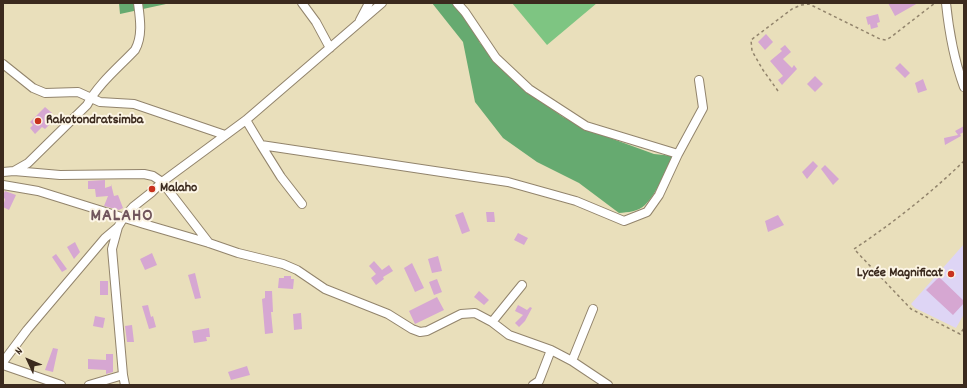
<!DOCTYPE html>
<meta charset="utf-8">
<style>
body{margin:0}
#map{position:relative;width:967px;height:388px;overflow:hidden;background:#e9dfbb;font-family:Dekko,sans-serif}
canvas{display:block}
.frame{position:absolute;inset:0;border:4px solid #3b2a1e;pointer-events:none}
.north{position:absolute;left:8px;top:340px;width:40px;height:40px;-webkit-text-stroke:3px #fcf5e5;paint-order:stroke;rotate:314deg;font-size:11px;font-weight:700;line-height:16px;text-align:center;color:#3b2a1e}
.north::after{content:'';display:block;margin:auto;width:14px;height:18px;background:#3b2a1e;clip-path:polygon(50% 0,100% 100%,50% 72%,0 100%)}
</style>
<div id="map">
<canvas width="967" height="388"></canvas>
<div class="frame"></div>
<div class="north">N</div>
</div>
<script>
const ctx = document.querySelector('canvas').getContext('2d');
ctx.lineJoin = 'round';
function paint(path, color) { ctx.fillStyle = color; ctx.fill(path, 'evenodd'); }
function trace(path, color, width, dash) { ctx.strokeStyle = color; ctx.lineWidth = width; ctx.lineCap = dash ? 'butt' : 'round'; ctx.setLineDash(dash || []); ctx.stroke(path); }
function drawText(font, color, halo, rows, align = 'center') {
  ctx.font = font + ' Dekko,sans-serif'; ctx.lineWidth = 4; ctx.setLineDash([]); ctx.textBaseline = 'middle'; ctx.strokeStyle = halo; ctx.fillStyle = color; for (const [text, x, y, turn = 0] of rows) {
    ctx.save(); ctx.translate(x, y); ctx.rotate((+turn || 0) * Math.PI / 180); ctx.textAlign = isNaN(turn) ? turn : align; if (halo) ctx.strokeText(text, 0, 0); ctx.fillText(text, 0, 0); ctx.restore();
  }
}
const built = new Path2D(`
 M964,244V314L956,328L915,308L911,304Z`);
const green = new Path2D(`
 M512,3H597L547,45Z`);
const forest = new Path2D(`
 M119,3H166V4L120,14Z
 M432,3H459L480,43L522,88L563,117L602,135L654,154L673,156C665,171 657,194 645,205C638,212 628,212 619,213L579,183L537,162L503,138L475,102L463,42Z`);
const building = new Path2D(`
 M888,3H918L895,16Z
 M878,14L880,22L877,23L878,27L871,29L870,24L868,25L866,17Z
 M766,34L773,42L765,50L758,42Z
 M785,45L791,52L783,59L792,68L794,65L797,69L782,85L778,80L783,76L770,61L782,51L780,49Z
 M900,63L910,73L905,78L895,68Z
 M815,76L823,84L815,92L807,84Z
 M923,79L927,90L918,93L915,83Z
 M45,107L52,113L45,120L50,124L45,129L42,127L35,134L30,128L33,125L30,122Z
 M964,126V132L960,134L961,136L945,145L944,138L958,135L955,131Z
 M813,161L818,166L807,179L802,172Z
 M825,165L839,179L833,185L821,169Z
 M105,180V188L111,186V184L114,196L118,195L123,208L119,210L104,206L108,196L96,197L95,189H88V181Z
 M5,191L16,195L9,210L3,207L5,199L3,197V195Z
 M463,212L470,231L462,234L455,215Z
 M486,212H494L495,222H487Z
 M778,215L784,225L768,232L765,221Z
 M518,233L528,238L524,245L514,240Z
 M75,242L80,252L74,259L67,247Z
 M152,253L157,265L145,270L140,259Z
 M56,254L67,269L62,272L52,257Z
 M438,256L442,271L432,273L428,259Z
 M374,261L382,270L389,265L393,271L383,277L384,279L376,285L371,278L376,274L369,266Z
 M412,263L424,288L415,292L404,268Z
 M195,273L201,298L195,299L188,275Z
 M284,276H291V279H294L293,289L278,288L279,278H284Z
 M939,277L964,301V303L953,315L926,290Z
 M437,279L442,292L434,295L429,282Z
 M100,281H108V295H100Z
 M265,291H272L273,312H271L273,333L265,334L262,299L265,298Z
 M479,291L489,300L484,305L474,297Z
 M437,297L444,310L415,324L409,311Z
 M148,305L151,317L153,316L156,327L149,329L142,306Z
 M518,305L527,310L530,307L532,308L525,321L519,327L515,323L523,315L515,311Z
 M301,313L302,329L294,330L293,314Z
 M95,316L105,318L103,328L93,326Z
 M132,325L134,342H127L125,326Z
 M209,328L210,337H206L207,341L194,343L192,331Z
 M53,348L58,349L53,372L45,370Z
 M106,354H113V372L106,374V370L88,369V359L106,360Z
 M247,366L250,375L231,380L228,372Z`);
const path = new Path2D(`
 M778,91L763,70L752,51L751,40L792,9L801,5L809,4L880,39L886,40L891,37L935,3
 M964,161C931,193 893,223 854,249L911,309L960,334L964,328`);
const minor = new Path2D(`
 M302,3L316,22L330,48
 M457,3L465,12L496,58L529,89L586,126L678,154
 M946,3C949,32 954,60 964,87
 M360,20L369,3
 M3,64L33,88L45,93L78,92L100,102L134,104L225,135
 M246,120L261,145L508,182L576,201L624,221L647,212L659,195L678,154L703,108L699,80
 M261,145L281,177L302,204
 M14,171L28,163L87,105C98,84 119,67 135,50C143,36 140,18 138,3
 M3,172L14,171L60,175L144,174L153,176L162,182L209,243
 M3,185L38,191L144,224L209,243L238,253L283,264L297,270L325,289L388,314L412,329L420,332L427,331L461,314L475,313L492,322L509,335L551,350L572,361L608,385
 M118,227L112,249L123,375L125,385
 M492,322L522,285
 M572,361L593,309
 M3,362L27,330L105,238L118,227L124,217L133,207L152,192L162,182L246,120L382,3
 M3,365L61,385
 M89,385L123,375
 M533,385L539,381L551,350`);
const markers = [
 [38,121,4,"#c8321e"],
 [152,189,4,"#c8321e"],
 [951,274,4,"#c8321e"]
];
const poiNames = [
 ["Rakotondratsimba",46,121],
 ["Malaho",160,189],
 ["Lycée Magnificat",943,274,"right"]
];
const districtNames = [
 ["MALAHO",122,218]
];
paint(built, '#ded5f5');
paint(green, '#7ec582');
paint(forest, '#66aa70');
paint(building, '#d6a7d2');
trace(minor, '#92846c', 10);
trace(path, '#92846c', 1.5, [3, 3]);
trace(minor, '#fff', 8);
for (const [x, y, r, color] of markers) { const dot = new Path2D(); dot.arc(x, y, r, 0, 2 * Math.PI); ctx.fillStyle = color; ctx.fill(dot); trace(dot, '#fcf5e5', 1.5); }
drawText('bold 14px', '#3b2a1e', '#fcf5e5', poiNames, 'left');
ctx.letterSpacing = '1px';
drawText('bold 18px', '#71565d', '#fcf5e5', districtNames);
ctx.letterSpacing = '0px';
</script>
